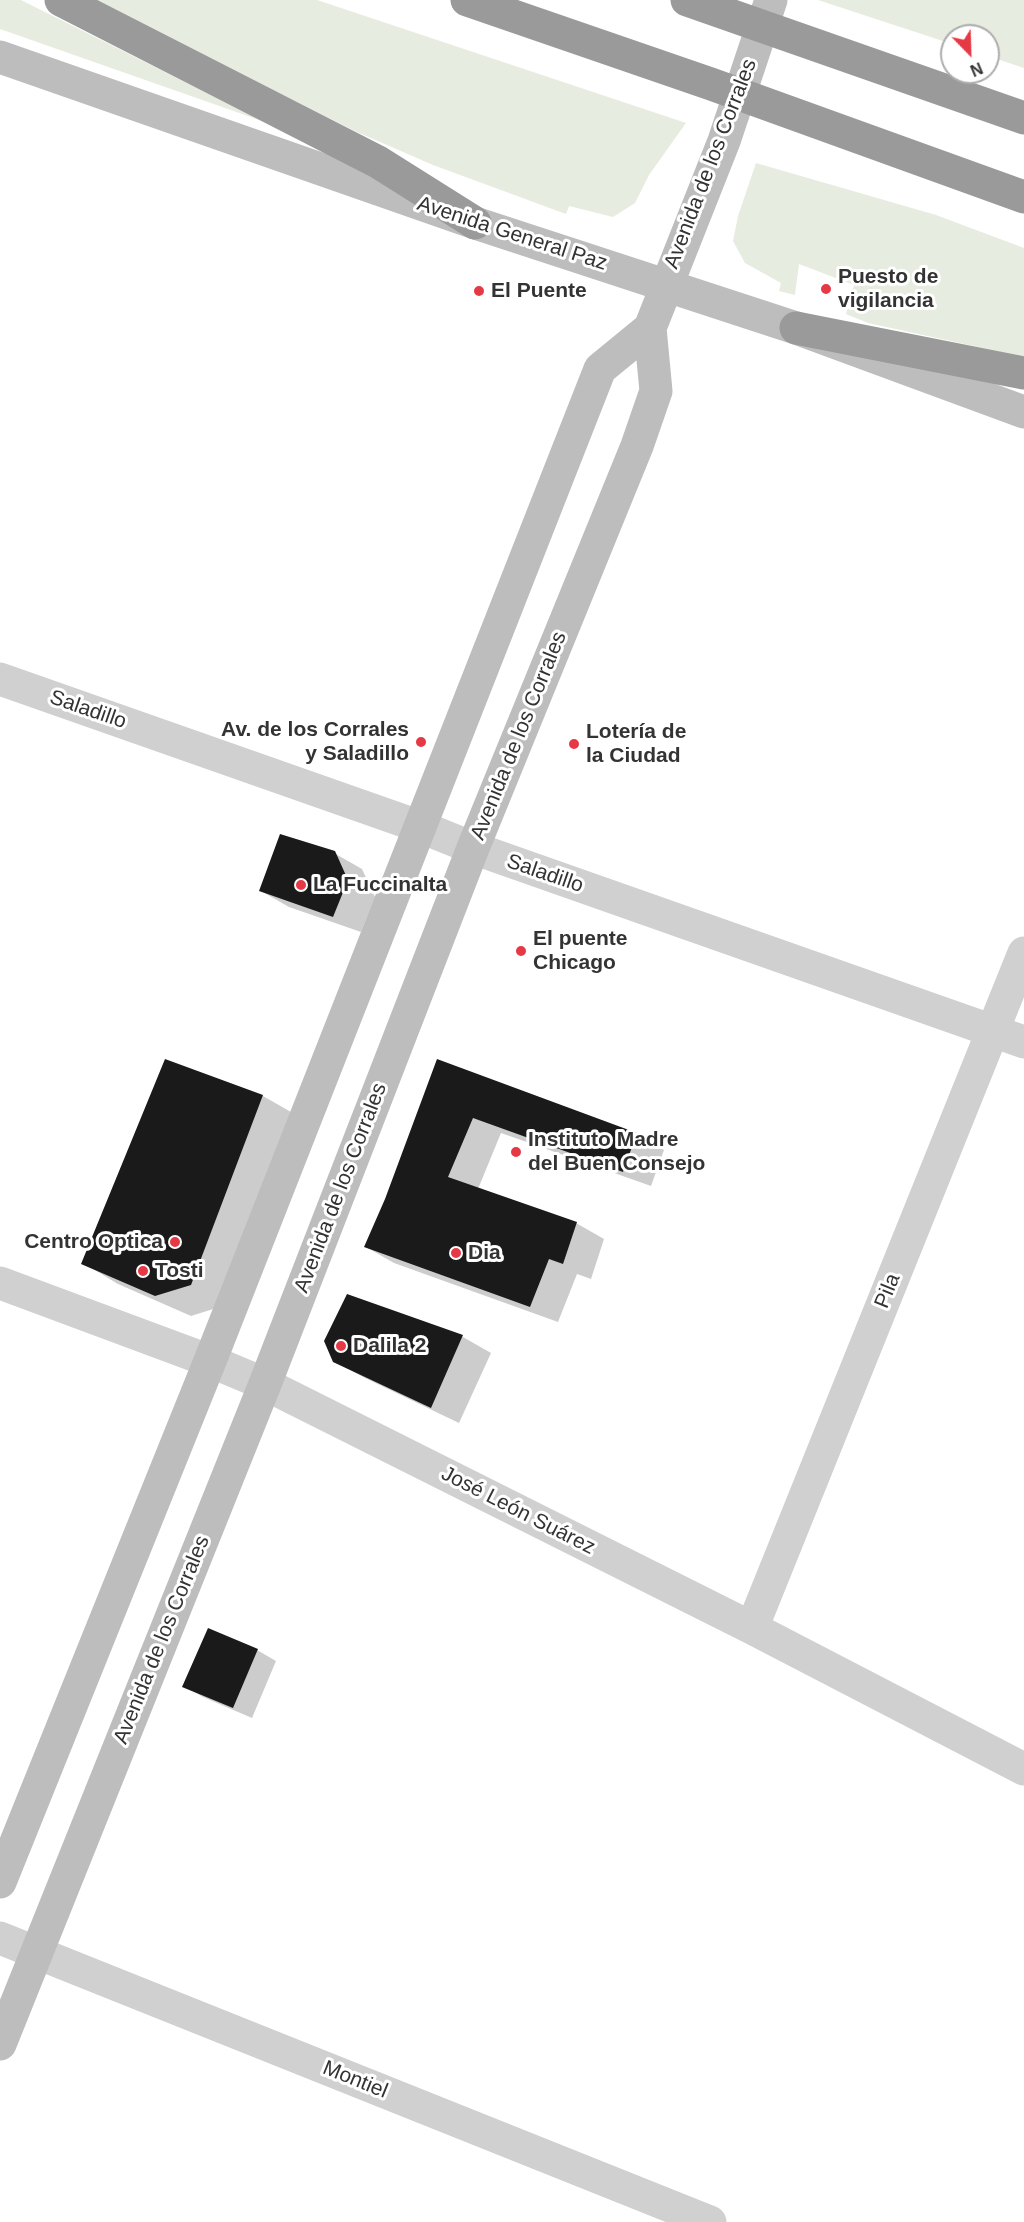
<!DOCTYPE html>
<meta charset="utf-8">
<style>
body{margin:0}
#map{position:relative;width:1024px;height:2222px;overflow:hidden;background:#fff;font-family:Helvetica,sans-serif}
canvas{display:block}
.north{position:absolute;left:940px;top:24px;width:60px;height:60px;box-sizing:border-box;background:#fff;border:2px solid #adadad;border-radius:50%;rotate:157deg;font-size:16px;font-weight:700;line-height:24px;text-align:center;color:#333}
.north::after{content:'';display:block;margin:auto;width:21px;height:27px;background:#e63946;clip-path:polygon(50% 0,100% 100%,50% 72%,0 100%)}
</style>
<div id="map">
<canvas width="1024" height="2222"></canvas>
<div class="north">N</div>
</div>
<script>
const ctx = document.querySelector('canvas').getContext('2d');
ctx.lineJoin = 'round';
function paint(path, color) { ctx.fillStyle = color; ctx.fill(path, 'evenodd'); }
function trace(path, color, width, dash) { ctx.strokeStyle = color; ctx.lineWidth = width; ctx.lineCap = dash ? 'butt' : 'round'; ctx.setLineDash(dash || []); ctx.stroke(path); }
function drawText(font, color, halo, rows, align = 'center') {
  ctx.font = font + ' Helvetica,sans-serif'; ctx.lineWidth = 6; ctx.setLineDash([]); ctx.textBaseline = 'middle'; ctx.strokeStyle = halo; ctx.fillStyle = color; for (const [text, x, y, turn = 0] of rows) {
    ctx.save(); ctx.translate(x, y); ctx.rotate((+turn || 0) * Math.PI / 180); ctx.textAlign = isNaN(turn) ? turn : align; if (halo) ctx.strokeText(text, 0, 0); ctx.fillText(text, 0, 0); ctx.restore();
  }
}
const green = new Path2D(`
 M0,0H21L265,122L0,29Z
 M92,0H317L686,123L649,175L635,203L613,217L569,206L566,214L433,165L357,132Z
 M818,0H1024V68L988,56V36H952V44Z
 M756,163L936,215L1024,248V357L868,323L846,314L854,285L799,264L795,295L779,291L781,283L745,263L733,241L738,216Z`);
const shadow = new Path2D(`
 M334,853L362,869L375,897L361,932L289,907L261,891Z
 M166,1061L263,1096L298,1116L226,1305L191,1316L118,1284L83,1263Z
 M438,1061L636,1134L664,1150L651,1186L501,1133L478,1189L576,1223L604,1239L591,1279L577,1274L558,1322L394,1263L366,1247L386,1200Z
 M347,1295L463,1337L491,1353L459,1423L363,1377L334,1361Z
 M257,1650L276,1661L252,1718L203,1697L184,1686Z`);
const building = new Path2D(`
 M280,834L335,851L348,880L333,917L259,891Z
 M165,1059L263,1095L191,1285L155,1296L81,1264Z
 M437,1059L637,1133L623,1172L473,1118L448,1177L577,1222L563,1264L549,1259L530,1307L364,1247L385,1199Z
 M347,1294L463,1335L431,1408L333,1362L324,1341Z
 M208,1628L258,1649L233,1708L182,1687Z`);
const street = new Path2D(`
 M0,679L421,827L473,848L1024,1042
 M0,1283L210,1361L265,1384L752,1628L1024,1769
 M752,1628L1024,953
 M0,1938L710,2222`);
const secondary = new Path2D(`
 M0,57L475,223L796,328L1024,412
 M0,1882L210,1361L600,369L650,328
 M0,2044L265,1384L473,848L637,446L656,391L650,328L724,141L771,0`);
const highway = new Path2D(`
 M61,0L378,162L475,223
 M467,0L711,84L1024,197
 M687,0L1024,118
 M796,328L1024,373`);
const markers = [
 [826,289,6,"#e63946"],
 [479,291,6,"#e63946"],
 [421,742,6,"#e63946"],
 [574,744,6,"#e63946"],
 [301,885,6,"#e63946"],
 [521,951,6,"#e63946"],
 [516,1152,6,"#e63946"],
 [175,1242,6,"#e63946"],
 [456,1253,6,"#e63946"],
 [143,1271,6,"#e63946"],
 [341,1346,6,"#e63946"]
];
const streetNames = [
 ["Avenida de los Corrales",711,164,-69],
 ["Avenida General Paz",512,234,18],
 ["Saladillo",88,710,19],
 ["Avenida de los Corrales",519,736,-68],
 ["Saladillo",545,874,19],
 ["Avenida de los Corrales",341,1188,-69],
 ["Pila",888,1291,-68],
 ["José León Suárez",518,1511,27],
 ["Avenida de los Corrales",162,1640,-68],
 ["Montiel",355,2080,22]
];
const poiNames = [
 ["Puesto de",838,277],
 ["vigilancia",838,301],
 ["El Puente",491,291],
 ["Av. de los Corrales",409,730,"right"],
 ["y Saladillo",409,754,"right"],
 ["Lotería de",586,732],
 ["la Ciudad",586,756],
 ["La Fuccinalta",313,885],
 ["El puente",533,939],
 ["Chicago",533,963],
 ["Instituto Madre",528,1140],
 ["del Buen Consejo",528,1164],
 ["Centro Optica",163,1242,"right"],
 ["Dia",468,1253],
 ["Tosti",155,1271],
 ["Dalila 2",353,1346]
];
paint(green, '#e6ecdf');
paint(shadow, '#0003');
paint(building, '#1a1a1a');
trace(street, '#d0d0d0', 33);
trace(secondary, '#bdbdbd', 33);
trace(highway, '#9a9a9a', 33);
for (const [x, y, r, color] of markers) { const dot = new Path2D(); dot.arc(x, y, r, 0, 2 * Math.PI); ctx.fillStyle = color; ctx.fill(dot); trace(dot, '#fff', 2); }
drawText('21px', '#333', '#fff', streetNames);
drawText('bold 21px', '#333', '#fff', poiNames, 'left');
</script>
